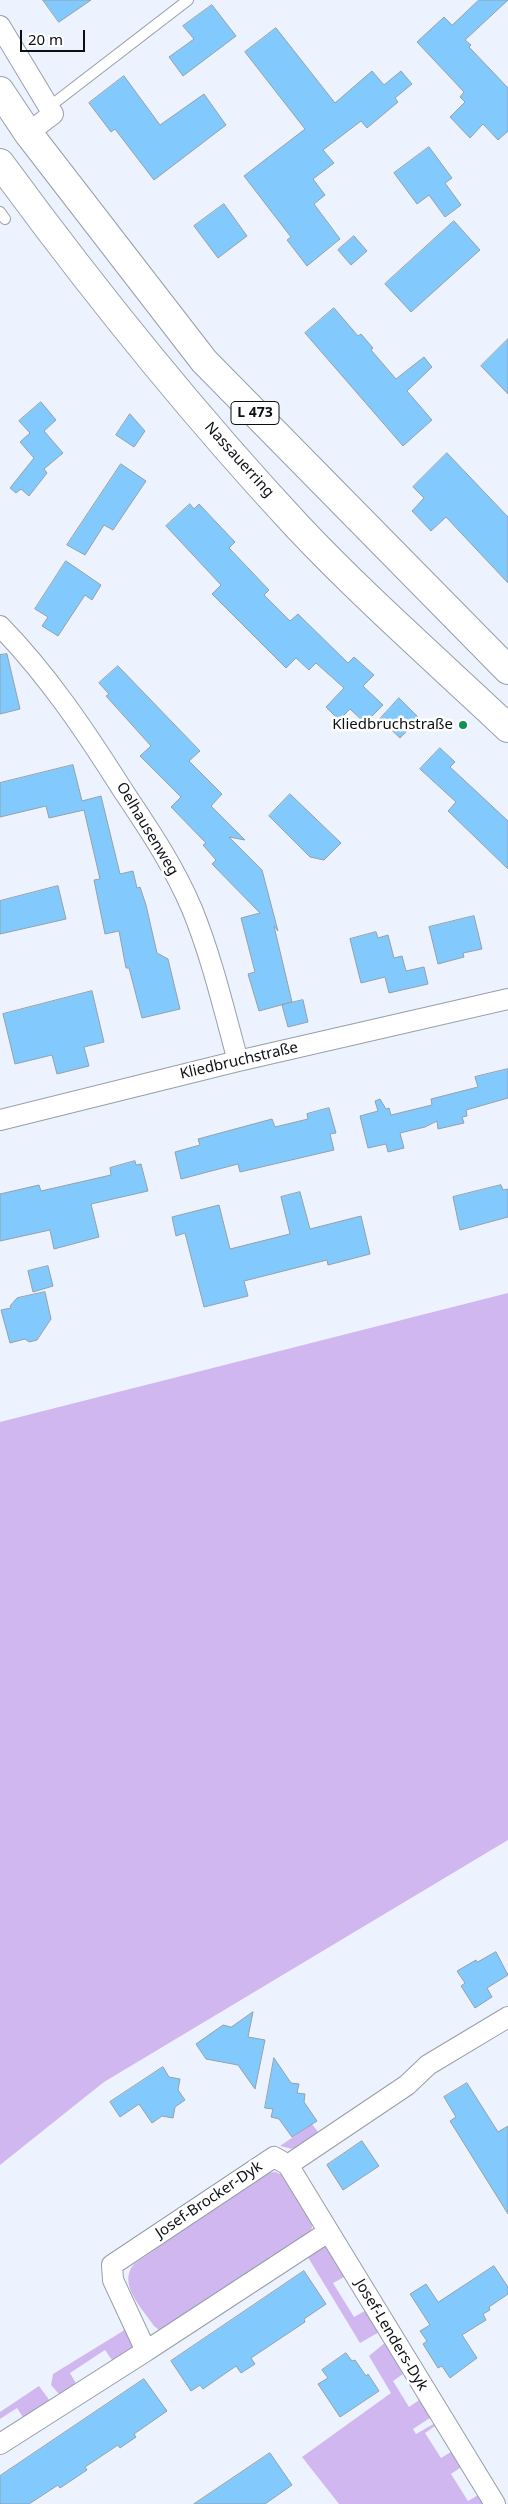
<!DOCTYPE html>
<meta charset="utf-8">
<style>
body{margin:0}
#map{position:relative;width:508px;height:2504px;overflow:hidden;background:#ecf3ff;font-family:"Noto Sans",sans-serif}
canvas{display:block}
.scale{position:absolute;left:20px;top:30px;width:65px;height:22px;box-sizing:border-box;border:2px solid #0d0f13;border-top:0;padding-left:6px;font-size:15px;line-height:18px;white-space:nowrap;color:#0d0f13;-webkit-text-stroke:4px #fff;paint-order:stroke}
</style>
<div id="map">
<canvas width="508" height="2504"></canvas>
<div class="scale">20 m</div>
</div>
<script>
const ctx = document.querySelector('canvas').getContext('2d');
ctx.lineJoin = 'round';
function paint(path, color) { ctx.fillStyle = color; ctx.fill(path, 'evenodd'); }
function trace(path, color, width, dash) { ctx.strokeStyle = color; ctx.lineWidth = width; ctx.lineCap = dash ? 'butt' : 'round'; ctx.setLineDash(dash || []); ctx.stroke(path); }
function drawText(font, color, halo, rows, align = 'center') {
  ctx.font = font + ' "Noto Sans",sans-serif'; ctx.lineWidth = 5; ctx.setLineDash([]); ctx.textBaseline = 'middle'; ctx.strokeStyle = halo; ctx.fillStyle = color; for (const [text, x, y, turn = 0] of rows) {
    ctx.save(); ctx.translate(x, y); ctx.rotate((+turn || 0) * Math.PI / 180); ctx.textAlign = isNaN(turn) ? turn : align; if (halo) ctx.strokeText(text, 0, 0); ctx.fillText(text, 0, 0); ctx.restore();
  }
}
const green = new Path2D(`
 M508,1293V1840L104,2082L0,2165V1422Z
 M312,2124L321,2136L297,2150L280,2146Z
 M275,2172L283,2175L313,2223L310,2235L169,2331L159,2330L154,2326C142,2308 117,2284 134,2264L267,2173Z
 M328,2245L348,2275L333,2283L354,2317L368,2309L381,2331L360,2343L306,2254L318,2246Z
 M127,2324L137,2337L133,2350L114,2363L105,2350L70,2373L78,2387L65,2395L58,2393L51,2385L53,2374L123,2331Z
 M387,2341L406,2372L393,2381L409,2407L422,2398L433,2416L413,2429L416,2434L437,2422L438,2424L425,2433L441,2458L454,2450L463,2466L451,2474L468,2501L480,2494L487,2504H339L302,2457L391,2393L369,2356Z
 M39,2386L50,2401L26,2422L17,2408L0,2419V2412Z`);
const building = new Path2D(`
 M43,0H91L59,22Z
 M479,0H508L465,40L471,45L469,47L508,88V131L498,140L483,124L470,138L450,117L465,102L460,97L464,92L417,42L444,17L452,25Z
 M212,5L236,36L183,76L169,57L194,39L183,26Z
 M276,28L335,103L372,71L384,85L401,71L412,84L395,98L398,102L367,128L361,121L323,150L334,163L313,179L325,195L314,204L340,239L307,266L287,240L291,237L244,176L305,129L245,52Z
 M124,76L160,125L204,94L226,125L154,180L115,129L111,132L89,103Z
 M429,147L452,178L445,183L461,205L445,217L429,195L417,204L394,173Z
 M224,204L247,236L218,258L194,226Z
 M454,221L480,250L411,312L385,284Z
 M354,236L367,251L351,265L338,250Z
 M334,308L358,336L361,334L373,348L371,350L396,379L424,357L432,367L407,391L432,420L403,446L305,333Z
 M508,339V394L481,366Z
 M41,402L56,420L44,431L63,453L44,469L47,473L29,496L21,489L16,493L10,488L34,458L20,442L30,433L19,421Z
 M130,414L145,431L134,447L116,435Z
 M447,453L508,517V583L446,517L431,531L412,511L424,498L413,487Z
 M121,464L146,481L113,530L104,525L85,555L67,545Z
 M190,504L194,509L199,504L235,542L229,548L269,590L264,595L290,621L298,614L348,663L354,657L374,675L363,686L383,705L365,723L350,709L339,720L326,707L344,688L316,663L309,670L296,658L286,668L212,594L221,585L166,526Z
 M66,561L101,585L92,600L85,595L58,636L42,626L48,617L35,609Z
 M7,654L20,709L0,714V655Z
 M118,666L200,751L189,761L222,794L211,806L245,840L229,837L262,870L278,931L274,926L292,1002L259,1011L248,974L255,972L241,918L260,913L212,864L216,860L203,845L206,843L171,807L181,797L140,756L151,746L106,696L109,694L99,683Z
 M399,698L419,718L400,738L380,719Z
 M440,748L455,762L450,767L508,821V869L448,811L456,802L420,769Z
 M73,765L82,801L101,796L120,874L133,871L137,888L140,887L146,905L157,953L168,959L180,1009L142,1018L129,968H126L119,931L105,934L94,880L100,879L84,810L49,818L46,806L0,817V783Z
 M290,794L341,843L324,860L310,857L269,816Z
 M58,886L66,919L0,934V901Z
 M474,916L482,949L463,953L464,957L438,964L429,927Z
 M376,932L378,938L388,935L394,958L402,956L406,971L424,967L428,984L389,993L385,977L361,983L350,939Z
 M92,991L104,1042L84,1047L89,1066L57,1074L52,1055L15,1064L3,1014Z
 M303,1000L308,1022L288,1027L282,1005Z
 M508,1069V1098L466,1110L467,1116L462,1117L464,1123L438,1129L437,1121L425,1127L400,1133L404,1148L388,1152L386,1144L368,1148L360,1116L378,1111L375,1101L380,1099L386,1109L389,1108L391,1115L432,1105L431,1099L478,1087L475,1077Z
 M329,1108L336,1133L330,1134L334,1150L240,1172L238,1164L181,1179L175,1152L200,1145L198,1139L272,1119L275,1127L308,1119L307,1114Z
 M135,1161L136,1165L141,1164L148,1191L91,1204L99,1237L54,1249L50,1230L0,1241V1194L39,1185L41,1191L111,1175L110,1168Z
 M501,1185L503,1190L508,1189V1217L460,1230L453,1197Z
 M300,1192L310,1229L361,1216L370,1254L328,1265L327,1260L244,1281L248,1296L204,1307L185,1233L176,1236L172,1217L219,1205L230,1249L290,1234L281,1197Z
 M48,1266L53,1286L33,1292L28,1271Z
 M45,1292L51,1319L37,1340L29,1342L25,1339L10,1343L1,1310L11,1308L10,1306L17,1298Z
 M496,1952L508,1975L487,1988L492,1997L475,2008L461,1986L465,1983L457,1971L476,1960L477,1962Z
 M253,2012L248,2037L265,2040L255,2089L238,2065L206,2059L196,2044L223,2025L231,2027Z
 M274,2058L291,2083L299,2084L297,2093L305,2094L304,2102L317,2121L292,2137L279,2119L271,2117L273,2109L265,2108Z
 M163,2067L169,2077L180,2079L178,2090L185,2100L175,2107L173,2118L162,2116L152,2123L139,2104L120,2117L110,2102Z
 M467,2083L498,2132L508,2126V2214L450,2121L456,2117L444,2097Z
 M362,2141L379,2166L343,2190L327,2165Z
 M494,2266L508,2287V2294L489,2307L490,2310L483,2314L486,2320L462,2335L477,2358L450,2378L442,2366L438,2368L423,2344L427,2341L420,2331L430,2325L410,2294L426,2284L438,2302Z
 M304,2271L326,2304L304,2319L305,2322L251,2358L255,2364L241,2373L236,2366L203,2389L200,2385L191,2391L171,2361Z
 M346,2353L352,2361L355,2360L366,2376L368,2374L379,2391L340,2417L318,2384L328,2378L322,2370Z
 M144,2379L167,2411L134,2434L136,2437L120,2448L118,2445L85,2467L87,2470L60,2488L58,2485L29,2504H0V2476Z
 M270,2453L292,2485L265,2504H194Z`);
const service = new Path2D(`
 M49,107L188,0
 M0,212L5,219`);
const minor = new Path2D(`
 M0,26L53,114L28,133
 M0,626C47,674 86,732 122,789C148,828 174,866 192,909C212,958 224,1010 238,1061
 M0,1120L238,1061L508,999
 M288,2165L495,2504
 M146,2351L328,2232
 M0,2444L146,2351L113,2280L112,2265L274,2157L288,2165L407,2085L428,2065L508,2017`);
const primary = new Path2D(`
 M0,91L28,133L204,361L508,670
 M0,163C93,290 191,412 298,527C364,597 438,662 508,728`);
const markers = [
 [463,725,5,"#0d9351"]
];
const shields = [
 [255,413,48]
];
const shieldNames = [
 ["L 473",255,413]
];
const streetNames = [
 ["Nassauerring",239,460,48],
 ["Oelhausenweg",147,829,59],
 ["Kliedbruchstraße",239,1061,-13],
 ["Josef-Brocker-Dyk",209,2200,-34],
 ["Josef-Lenders-Dyk",391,2335,59]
];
const poiNames = [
 ["Kliedbruchstraße",453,725]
];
paint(green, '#d1b7f0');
paint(building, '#82cafd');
trace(building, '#95a0a8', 1);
trace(service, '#989ea9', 12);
trace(minor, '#989ea9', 22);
trace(primary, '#989ea9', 30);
trace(service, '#fff', 10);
trace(minor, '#fff', 20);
trace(primary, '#fff', 28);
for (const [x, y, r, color] of markers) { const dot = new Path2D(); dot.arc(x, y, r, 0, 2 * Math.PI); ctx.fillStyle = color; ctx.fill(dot); trace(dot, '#fff', 2); }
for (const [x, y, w] of shields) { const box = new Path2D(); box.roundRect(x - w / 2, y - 11.5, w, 23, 4); ctx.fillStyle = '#fff'; ctx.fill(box); trace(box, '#0d0f13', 1); }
drawText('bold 14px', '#0d0f13', null, shieldNames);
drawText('15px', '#0d0f13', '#fff', streetNames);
drawText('15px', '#0d0f13', '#fff', poiNames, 'right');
</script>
